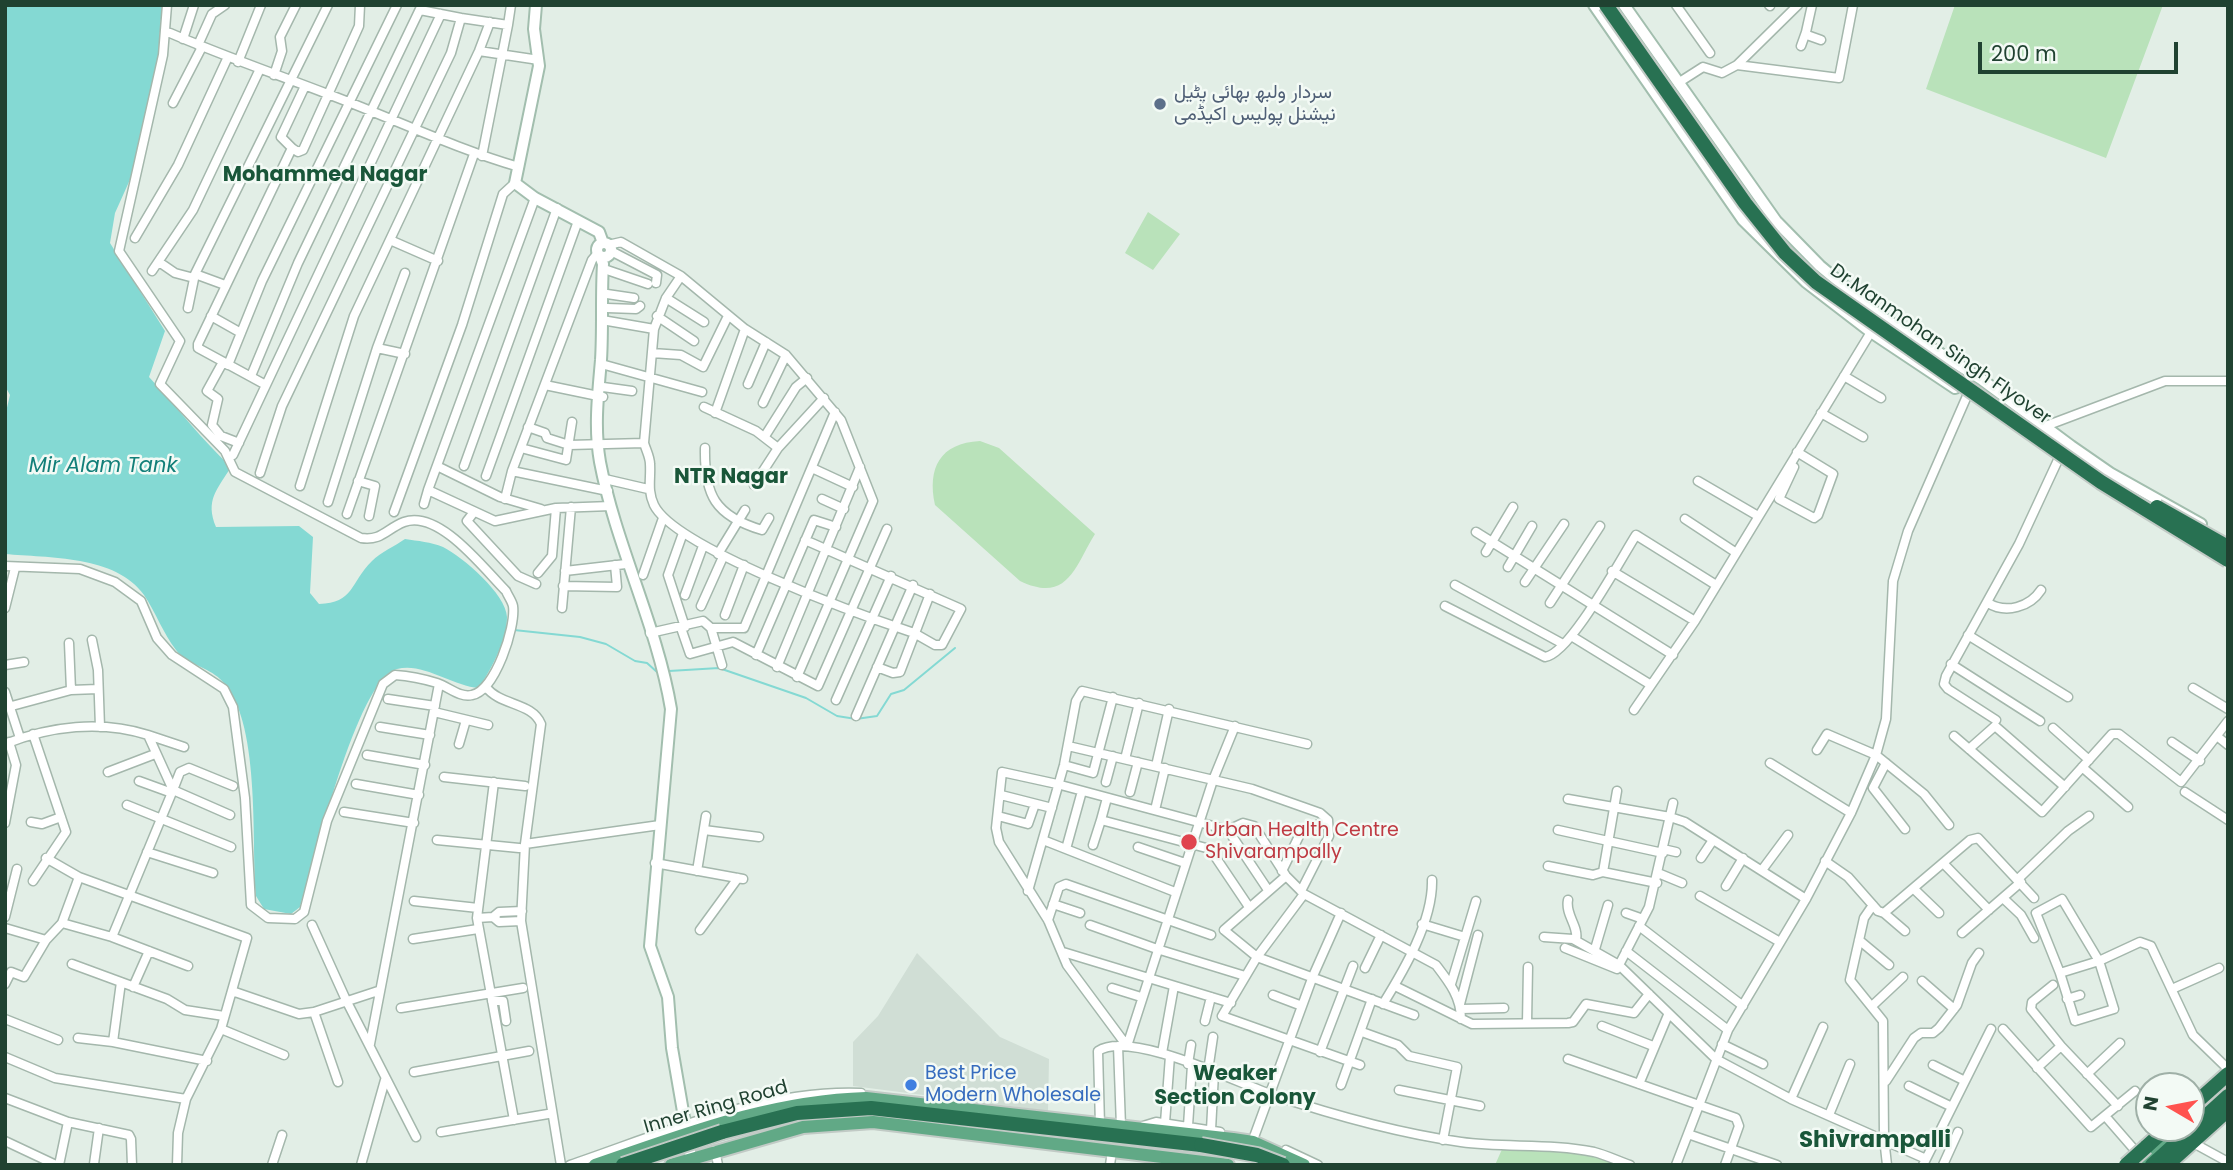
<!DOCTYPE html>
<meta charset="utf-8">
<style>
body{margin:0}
#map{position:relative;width:2233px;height:1170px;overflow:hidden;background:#e2eee6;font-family:Poppins,sans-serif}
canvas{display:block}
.frame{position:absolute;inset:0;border:7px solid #204231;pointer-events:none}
.north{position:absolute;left:2135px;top:1072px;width:70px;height:70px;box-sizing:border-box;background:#f3faf5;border:2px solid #9fb0a7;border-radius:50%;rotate:280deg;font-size:19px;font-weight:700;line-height:28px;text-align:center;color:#204231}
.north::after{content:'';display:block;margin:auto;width:24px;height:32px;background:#ff534f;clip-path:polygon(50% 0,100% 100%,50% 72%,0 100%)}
.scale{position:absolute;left:1978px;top:42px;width:200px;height:32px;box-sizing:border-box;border:4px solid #204231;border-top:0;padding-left:9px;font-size:21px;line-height:24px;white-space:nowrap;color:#204231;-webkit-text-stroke:5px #f3faf5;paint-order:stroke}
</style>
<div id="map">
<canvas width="2233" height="1170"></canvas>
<div class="frame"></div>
<div class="north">N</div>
<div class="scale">200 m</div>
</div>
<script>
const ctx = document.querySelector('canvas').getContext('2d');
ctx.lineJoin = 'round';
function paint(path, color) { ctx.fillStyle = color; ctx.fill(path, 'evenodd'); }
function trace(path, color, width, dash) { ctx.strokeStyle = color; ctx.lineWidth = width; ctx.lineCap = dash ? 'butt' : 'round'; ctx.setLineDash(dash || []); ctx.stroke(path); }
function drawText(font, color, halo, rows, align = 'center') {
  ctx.font = font + ' Poppins,Vazirmatn,sans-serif'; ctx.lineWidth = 5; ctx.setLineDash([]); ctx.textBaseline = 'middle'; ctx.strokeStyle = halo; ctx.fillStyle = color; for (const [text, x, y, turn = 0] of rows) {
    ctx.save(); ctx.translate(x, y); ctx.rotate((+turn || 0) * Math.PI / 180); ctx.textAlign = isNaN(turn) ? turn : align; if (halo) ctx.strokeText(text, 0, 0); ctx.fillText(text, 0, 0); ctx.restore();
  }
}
const built = new Path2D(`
 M917,953L1000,1037L1049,1059L1048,1111L853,1086V1042L878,1016Z`);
const green = new Path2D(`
 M1955,5H2163L2106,158L1926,89Z
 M1148,212L1180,234L1153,270L1125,253Z
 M980,441L999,448L1095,534C1075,566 1068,604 1020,581L935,505C927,468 940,443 980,441Z
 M1503,1147L1580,1151L1617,1165H1495Z`);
const water = new Path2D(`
 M5,5H162L157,71L137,164L115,213L110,243L165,331L149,377C177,407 201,439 231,467C217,490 205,500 216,527L299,526L313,537L310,593L319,604C354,603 350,583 372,561C381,552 395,546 405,539C418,541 431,542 443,547C463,557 506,594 507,617C507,641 491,669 479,688C452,686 423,662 397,669C356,680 314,864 300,907L291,914L264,909L256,896C251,843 262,717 220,679C208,667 186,664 176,650C163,633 156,613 144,595C116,555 48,558 5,554V416L10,395L5,386Z`);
const stream = new Path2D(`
 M514,630L580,637L606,644L635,661L647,663L657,672
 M669,671L719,668L806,698L837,716L856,719L877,716L891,694L904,690L955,648`);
const street = new Path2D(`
 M1676,5L1710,53
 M1769,5L1770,6
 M1812,5L1806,32L1807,35L1821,40
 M461,18L508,25L511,5
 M170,33C221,55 273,73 325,93C390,117 453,148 519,167
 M183,39L194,5
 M198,45L212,14L225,5
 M1801,46L1806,32
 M479,51L539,60
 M238,62L261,5
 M1737,65L1839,78L1853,5
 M274,75L282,51L280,37L296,5
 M1678,83L1703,67L1722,73L1737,65L1798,5
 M173,103L202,47
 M292,148L281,137L305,86
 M482,156L508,25
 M135,238L178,165L227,59
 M390,240L438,261
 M608,245L621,242L681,276L745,329L786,355L841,420L873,501L797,677
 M611,251L657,275L656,283
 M159,262L175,273L194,278
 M607,270L648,284
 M152,271L193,210L259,71
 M195,274L225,285
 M681,276L666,298L654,329L644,443C646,450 650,457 650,464C651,479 647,490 654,505C675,548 863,616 914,633L935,645H942L961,609L805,540
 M607,294L634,298
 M666,298L704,322
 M188,308L195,274L328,5
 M607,308L636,309L640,306
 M211,316L241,333
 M657,316L694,341
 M602,320L654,329
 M377,348L405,354
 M652,353L681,355L703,367L728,316
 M223,362L207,391L218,399L212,425L221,436L239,443
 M228,365L262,281L397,5
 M605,365L702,392
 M251,376L298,263L421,7
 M1844,376L1881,398
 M264,384L198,348V344L292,148L298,152L303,150L359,26L360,5
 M748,384L766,342
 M545,385L603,397
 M603,387L632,391
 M763,403L786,355
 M704,407L756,431L778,448L824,398
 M715,413L745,329
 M1821,413L1863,437
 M528,427L545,433L547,438L569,445L644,443
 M2043,427L2165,381H2228
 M765,436L796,387L807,378
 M521,448L566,460L572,422
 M705,448C704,495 715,516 762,530L769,518
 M233,455L441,14
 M437,466L500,497L541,509
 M464,466L557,208
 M1794,467L1779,499L1814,518L1818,515L1833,474L1797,452
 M812,468L853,487
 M512,471L608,491
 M260,473L282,406L451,53L461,18L420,10
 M486,476L578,221
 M605,479L648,489
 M358,481L375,486L369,516
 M1698,481L1758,516
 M754,485L778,448
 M300,486L354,316L479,51L490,22
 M428,490L535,198
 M505,499L512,471L592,260L597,254
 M822,499L844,509
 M328,502L377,348L405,273
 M424,504L428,490L495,521L556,508L611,506
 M394,512L462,325L503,194L515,183
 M474,512L467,521L518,576L536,584
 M347,514L474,154
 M1685,519L1735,552
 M1476,532L1673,655
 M683,533L668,575L685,627
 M1486,552L1513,507
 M718,554L745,510
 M5,566L80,569L115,582L141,601L157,638L172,655L224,689L233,707L245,798L251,905L268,918L295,919L304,912L327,821L383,684L395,675C409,676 424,679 437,683C449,687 460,698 472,695C495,691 516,627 513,606C512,601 508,596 506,591C484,569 439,509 404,522C386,529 382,541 361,538L235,472L225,451L160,384L180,341L119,251L163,55L167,5
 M1508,567L1532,526
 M565,571L626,564
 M1612,571L1695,621
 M538,573L552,556L556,508
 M643,575L663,518
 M1525,582L1564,524
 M1455,585L1563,644
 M563,586L617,587L615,565
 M685,595L703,546
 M1550,603L1600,526
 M1988,603C2006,614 2030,607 2041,590
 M701,606L723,557
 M1445,606L1545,657C1570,654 1620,560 1636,535L1716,585
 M5,608L15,568
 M562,608L571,507
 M725,615L744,565
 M681,628L690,654L733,642L818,686L887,529
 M711,628L722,665
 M650,633L703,621L711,628H744L835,412
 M1968,635L2068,697
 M1573,637L1651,685
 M92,640L98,670L100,727
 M69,643L71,690
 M756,655L814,520L836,527
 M1951,664L2040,721
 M5,665L24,662
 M777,667L860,467
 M877,667L893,673L900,672L930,594
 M486,687C500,706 532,702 541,724L525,844L521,921L561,1165
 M2193,688L2228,709
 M5,692L20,738
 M388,699L435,706
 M836,700L891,576
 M8,707L71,690L98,689
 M1634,710L1695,621L1871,332
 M434,712L488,725
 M856,716L913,585
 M1996,720L1948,689L1944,684L1946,676L2019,544L2058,460
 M380,727L430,735
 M2053,728L2089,760
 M148,735L184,747
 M1954,736L2042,812L2112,734H2119L2181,782L2228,721
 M2218,737L2228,745
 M2172,742L2200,761
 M5,744C50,726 101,720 148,735L173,790L112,937L62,923L46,940L24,977L11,972L5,984
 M459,744L466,720
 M1068,746L1252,789L1320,813L1328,820L1329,836L1301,891
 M1969,749L1995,726L2065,787
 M1817,750L1827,734L1876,755L1924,794L1949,825
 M367,755L425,765
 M1125,759L1139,703
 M1770,763L1851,813
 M1886,763L1873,788L1905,829
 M1064,765L1093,773L1113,697
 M1156,766L1169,709
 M2082,767L2128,807
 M108,772L155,754
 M444,777L525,786
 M139,781L172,793
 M494,782L477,918L514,1120
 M1106,782L1113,756
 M356,784L419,795
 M1130,792L1138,762
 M2185,792L2228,820
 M1001,795L1052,808
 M1107,798L1101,820L1210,849L1249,907
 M1568,799L1670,817L1685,822L1806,899
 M127,805L231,847
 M1155,810L1165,768
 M344,812L414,823
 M230,815L173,790L180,772L189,768L233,786
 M998,816L1028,824L1035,804
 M31,822L42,824L61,817
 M5,823L16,765L9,742
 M704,830L759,837
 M1228,830L1243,823L1254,826L1286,876L1304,894L1436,965C1449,982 1461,997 1461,1019
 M1558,830L1663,853
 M437,840L519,848
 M1043,840L1175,892
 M525,844L660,825
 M1093,845L1101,820
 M1138,847L1185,863
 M1066,849L1082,791
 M1663,849L1676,852
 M147,852L213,873
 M46,858L79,877L247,938L221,1029L186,1099L178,1133L177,1165
 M1701,858L1713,840
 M1825,861L1848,877L1878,911L1884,913L1970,840L1978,838L2034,898
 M655,863L743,879
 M1944,864L1989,910
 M1548,866L1593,875L1603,872L1617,791
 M1762,870L1788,835
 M697,871L706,816
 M1282,871L1301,832L1328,820
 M1603,872L1657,883
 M1658,873L1682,883
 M1286,876L1224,930L1257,957L1414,1015
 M2018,879L2068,831L2089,816
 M33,881L66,832L33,734
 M1726,886L1743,858
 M1914,889L1939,913
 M1028,891L1064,765L1076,701L1082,691L1307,744
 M1304,894L1257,957L1222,1016L1360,1065
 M1700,896L1780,942
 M2003,898L2021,915L2034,938
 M1568,900C1565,915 1579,926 1576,940
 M414,901L478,908
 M1053,904L1080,913
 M1873,905L1864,918L1850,980L1883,1021L1884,1138L1887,1165
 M1626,913L1643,919
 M1884,913L1905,931
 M5,917L17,869
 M493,917L499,912L522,911
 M477,918L493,917L499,922L521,921
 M1048,920L1059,887L1066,884L1211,935
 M62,923L79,877
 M1422,924L1465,937
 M312,925L346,1000L416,1137
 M1090,925L1157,949L1245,976
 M1639,926L1743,1006
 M5,928L46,940
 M700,930L738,878
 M1962,933L2021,882
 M112,937L188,966
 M1544,937L1573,939L1619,965L1716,1059L1791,1099L1926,1159
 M413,939L478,929
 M1859,940L1889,965
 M1565,948L1617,969L1649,907L1673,803
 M1595,949L1608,905
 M1626,951L1728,1030
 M1063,952L1231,1003
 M72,964L167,999L185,1010L224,1016
 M1365,968L1381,935
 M2060,973L2075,1021L2114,1009L2099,961L2060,973L2036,913L2062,899L2099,961L2140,942L2151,946L2193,1035L2227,1068
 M1922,981L1954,1009
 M1451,984L1476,901
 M2053,985L2032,1002L2031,1009L2061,1046L2118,1106
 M1395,986L1472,1024L1568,1023L1573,1022L1586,1004L1634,1013L1649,994
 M133,987L149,951
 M1112,988L1141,997
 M2172,989L2219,968
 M232,991L299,1014L314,1012L378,991
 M1273,995L1302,1006
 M2067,999L2080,995
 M492,1001H503L506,1021
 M1383,1004C1404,970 1433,921 1432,880
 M1460,1004L1478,935
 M1872,1006L1903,977
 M401,1008L523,988
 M1461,1009L1504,1008
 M314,1012L338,1082
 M5,1019L58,1040
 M1205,1021L1211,997
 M1527,1023L1528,967
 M1602,1026L1653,1046
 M221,1029L284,1055
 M2003,1029L2091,1127L2135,1091
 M1362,1032L1398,1045L1409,1056L1457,1067L1443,1140
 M78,1038L113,1042L207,1061
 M113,1042L121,982
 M370,1044L439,684
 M1722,1044L1763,1064
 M1118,1046L1121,1126
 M1127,1046L1067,965L1048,920L999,842L996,828L1002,772L1057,784L1228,830L1268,890
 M1127,1046L1213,780L1235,726
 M1320,1052L1353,966
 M1162,1053L1174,986
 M5,1057L55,1078L186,1099
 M1568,1059L1736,1118L1739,1126L1725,1165
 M1188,1064L1191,1045
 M1933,1065L1965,1081
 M2037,1068L2061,1046
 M1208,1071L1213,1037
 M414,1072L529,1051
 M2087,1074L2120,1043
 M1886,1081L1914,1038L1921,1033H1933L1939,1028L1957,1005L1972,963L1979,953
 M1639,1084L1668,1015
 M1341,1085L1372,999
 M1909,1086L1952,1107
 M1399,1090L1480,1106
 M5,1098L68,1122L129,1135L131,1139L132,1165
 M1791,1099L1823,1027
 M1829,1115L1850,1064
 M2106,1117L2139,1155
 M1165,1123L1170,1056
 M1100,1125L1098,1051C1130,1030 1234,1081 1270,1094C1333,1115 1396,1133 1461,1142C1505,1148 1551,1143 1594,1152C1606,1155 1618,1161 1630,1165
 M1143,1126L1156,1122L1220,1132
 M1188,1126L1192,1065
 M1211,1130L1214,1073
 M441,1132L548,1114
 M1688,1134L1777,1165
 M1254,1137L1313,976L1341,913
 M5,1141L56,1165
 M2197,1145L2228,1162
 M715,1150L718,1165
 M1286,1150L1318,1165
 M94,1164L99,1128
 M59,1165L68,1122
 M272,1165L282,1135
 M361,1165L385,1080
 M570,1165C661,1134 763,1089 861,1093
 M1110,1165L1112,1151
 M1676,1165L1728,1030L1806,899L1851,813L1876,755L1886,719L1893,581L1908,531L1967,396
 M1923,1165L1991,1029
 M1943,1165L1958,1132`);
const secondary = new Path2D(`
 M536,5L534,29L539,66L515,183L535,198L599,232L603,243
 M1594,5L1743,220L1806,282L1871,332L1955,388
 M1624,5L1776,221L1820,266L1880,316L1981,379L2071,446L2110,473L2201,524
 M597 250a7 7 0 1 1 14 0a7 7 0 1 1-14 0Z
 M600,256L603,264C601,296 603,328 601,360C598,395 594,428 600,462C616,546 657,625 671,709L650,946L668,997L672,1048L691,1158`);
const primary = new Path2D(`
 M595,1165C686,1134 769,1101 866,1098L1233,1139L1253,1142L1304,1165
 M671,1165L803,1127L873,1122L1228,1165
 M2137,1165L2176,1128`);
const highway = new Path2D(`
 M2191,1107L2228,1074
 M722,1132L797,1113L871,1108L1201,1145
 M2146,1147L2167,1128
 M2152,1165L2228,1096
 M2167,1165L2228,1110`);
const highwayBridge = new Path2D(`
 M1606,5L1745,203L1785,253L1816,282L2101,482L2228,560
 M2157,507L2228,547
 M1201,1145L1257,1155L1283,1165
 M623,1165L722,1132
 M2126,1165L2146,1147`);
const markers = [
 [1160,104,7,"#5c6f8a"],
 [1189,842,9,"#e0444e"],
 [911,1085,7,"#3f7fe0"]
];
const serviceNames = [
 ["سردار ولبھ بھائی پٹیل",1174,93],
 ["نیشنل پولیس اکیڈمی",1174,115]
];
const streetNames = [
 ["Dr.Manmohan Singh Flyover",1940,345,35],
 ["Inner Ring Road",716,1108,-16]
];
const healthNames = [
 ["Urban Health Centre",1205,831],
 ["Shivarampally",1205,853]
];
const shopNames = [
 ["Best Price",925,1074],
 ["Modern Wholesale",925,1096]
];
const neighbourhoodNames = [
 ["Mohammed Nagar",325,176],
 ["NTR Nagar",731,478],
 ["Weaker",1235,1075],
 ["Section Colony",1235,1099]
];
const waterNames = [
 ["Mir Alam Tank",103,467]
];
const quarterNames = [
 ["Shivrampalli",1875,1141]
];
paint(built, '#d0ded5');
paint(green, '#b9e2ba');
paint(water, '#84d9d3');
trace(stream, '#84d9d3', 2);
trace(street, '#a4b7ac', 11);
trace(secondary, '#a2beae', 14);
trace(primary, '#c1cac5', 16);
trace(highway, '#c1cac5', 18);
trace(street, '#fff', 8);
trace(secondary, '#fff', 10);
trace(primary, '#61a986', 12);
trace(highway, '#287152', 14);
trace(highwayBridge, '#c1cac5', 18, []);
trace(highwayBridge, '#287152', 14);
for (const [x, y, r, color] of markers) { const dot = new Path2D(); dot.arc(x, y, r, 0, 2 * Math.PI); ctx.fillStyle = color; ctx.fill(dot); trace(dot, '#f3faf5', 2.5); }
drawText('19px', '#4e5e75', '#f3faf5', serviceNames, 'left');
drawText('19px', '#204231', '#f3faf5', streetNames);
drawText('19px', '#be3a42', '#f3faf5', healthNames, 'left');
drawText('19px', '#366cbe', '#f3faf5', shopNames, 'left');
drawText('bold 21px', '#195639', '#f3faf5', neighbourhoodNames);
drawText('italic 21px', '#127f79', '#f3faf5', waterNames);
drawText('bold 23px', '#195639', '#f3faf5', quarterNames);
</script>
